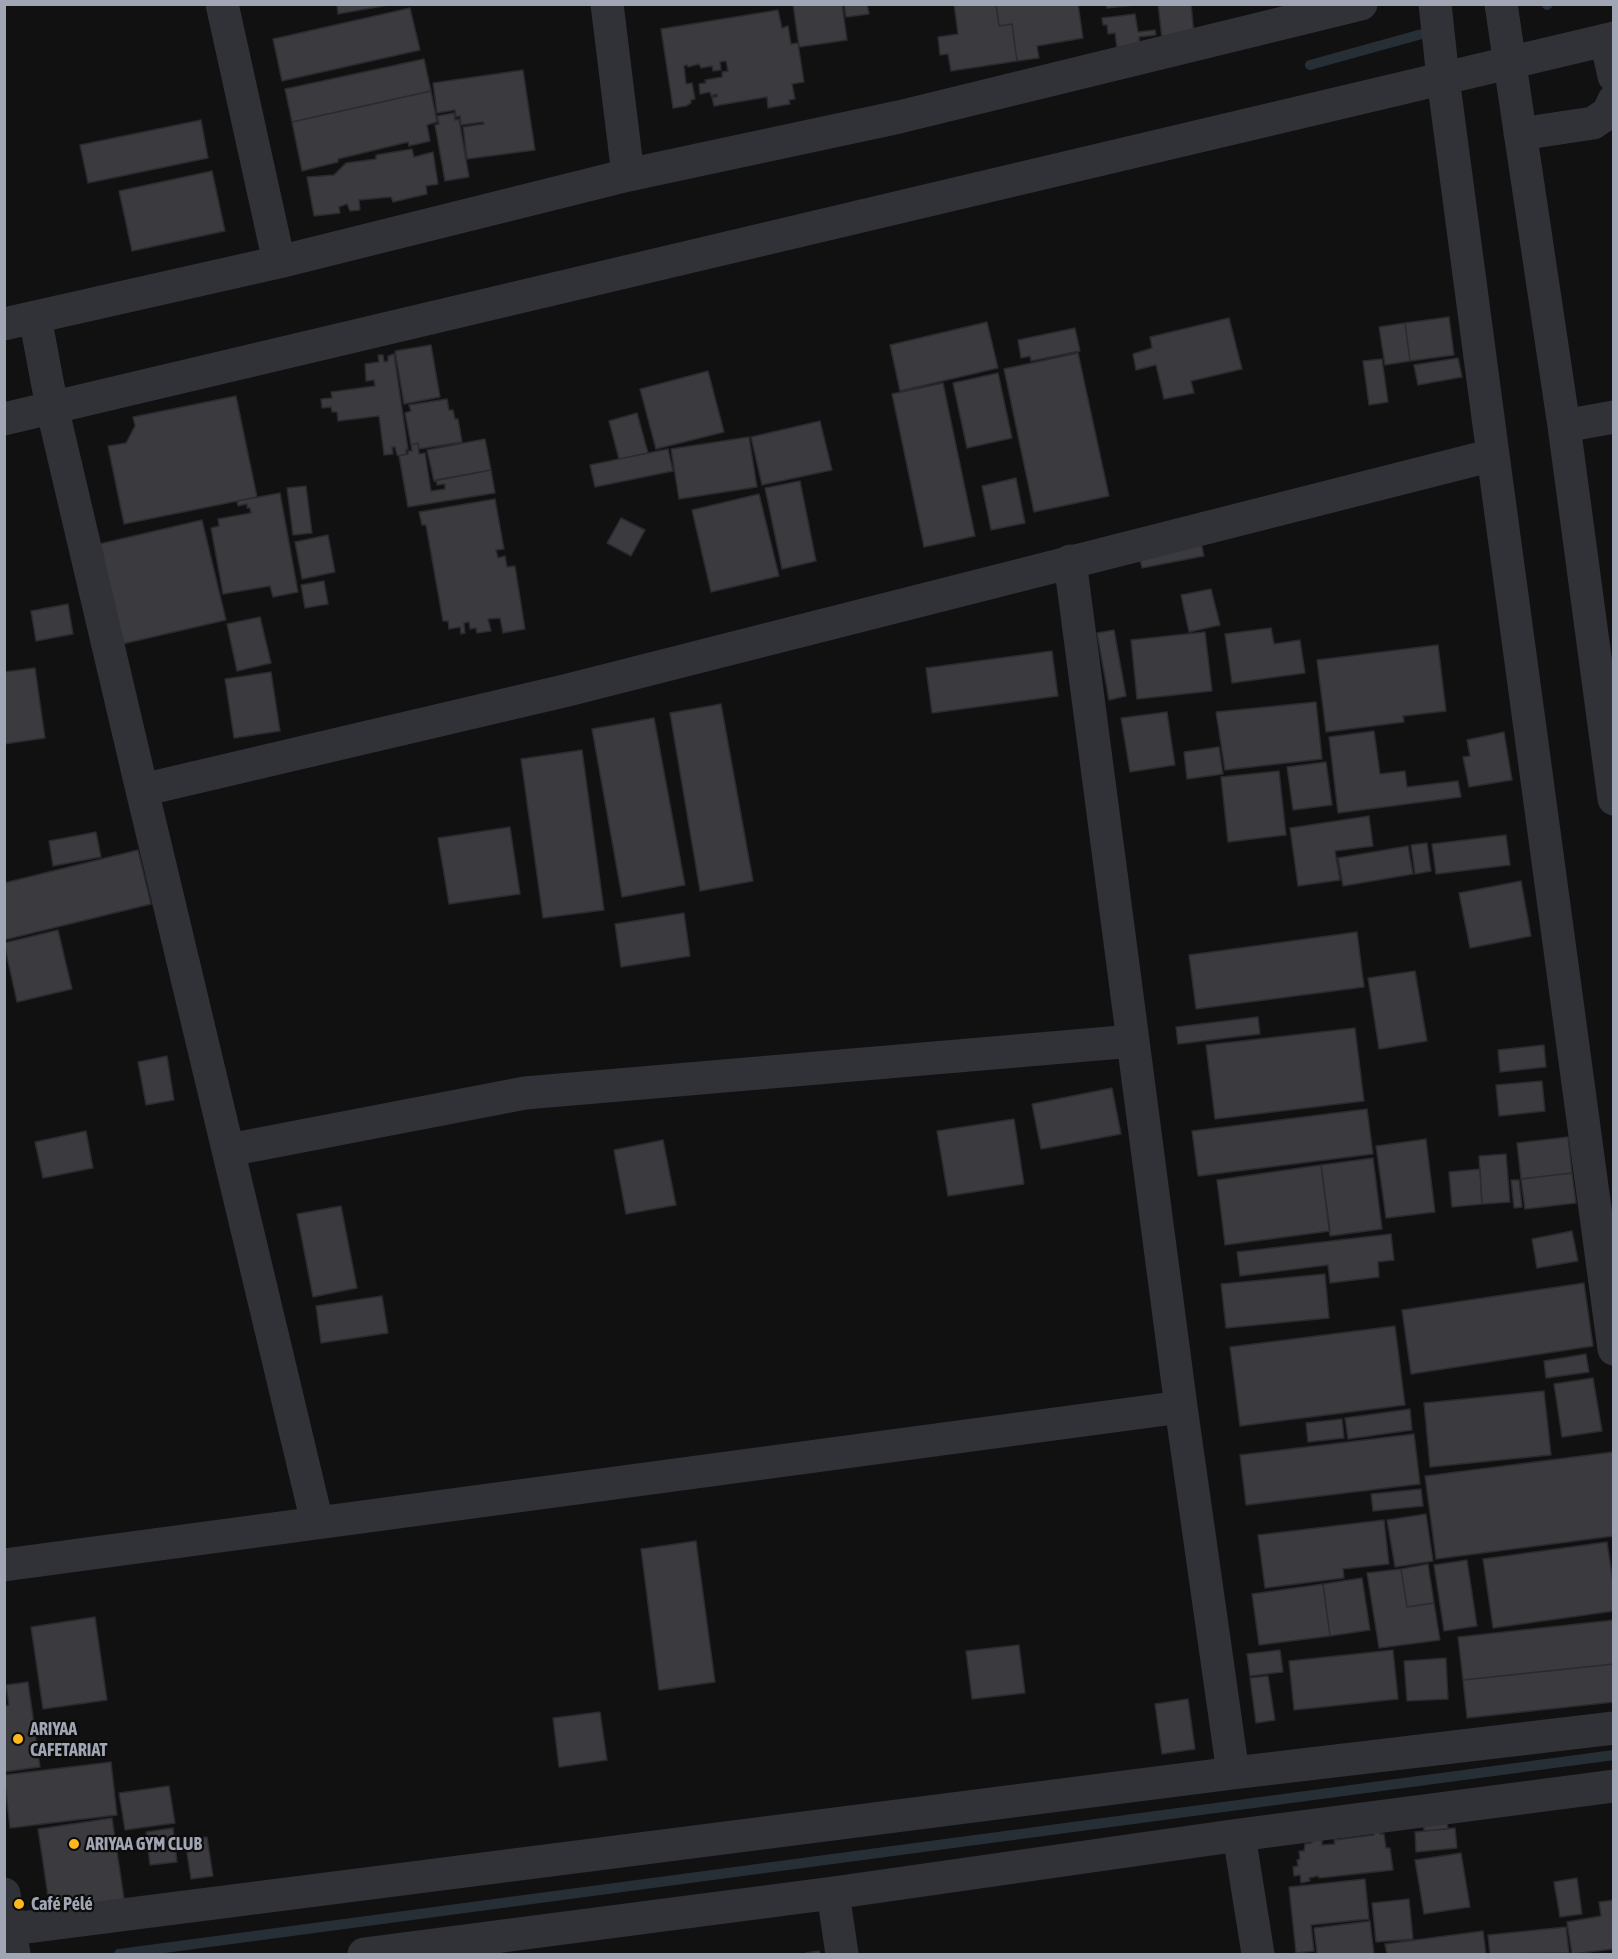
<!DOCTYPE html>
<meta charset="utf-8">
<style>
body{margin:0}
#map{position:relative;width:1618px;height:1959px;overflow:hidden;background:#111112;font-family:"Asap Condensed",sans-serif}
canvas{display:block}
.frame{position:absolute;inset:0;border:6px solid #a1a6b4;pointer-events:none}
</style>
<div id="map">
<canvas width="1618" height="1959"></canvas>
<div class="frame"></div>
</div>
<script>
const ctx = document.querySelector('canvas').getContext('2d');
ctx.lineJoin = 'round';
function trace(path, color, width, dash) { ctx.strokeStyle = color; ctx.lineWidth = width; ctx.lineCap = dash ? 'butt' : 'round'; ctx.setLineDash(dash || []); ctx.stroke(path); }
function paint(path, color) { ctx.fillStyle = color; ctx.fill(path, 'evenodd'); }
function drawText(font, color, halo, rows, align = 'center') {
  ctx.font = font + ' "Asap Condensed",sans-serif'; ctx.lineWidth = 4.5; ctx.setLineDash([]); ctx.textBaseline = 'middle'; ctx.strokeStyle = halo; ctx.fillStyle = color; for (const [text, x, y, turn = 0] of rows) {
    ctx.save(); ctx.translate(x, y); ctx.rotate((+turn || 0) * Math.PI / 180); ctx.textAlign = isNaN(turn) ? turn : align; if (halo) ctx.strokeText(text, 0, 0); ctx.fillText(text, 0, 0); ctx.restore();
  }
}
const stream = new Path2D(`
 M1547,5L1548,4
 M1310,65L1422,34
 M119,1954L1614,1755`);
const building = new Path2D(`
 M337,4H394L338,14Z
 M793,4H842L847,40L799,47Z
 M844,4H867L869,14L846,17Z
 M954,4H996L999,26L1012,24L1017,61L951,71L948,54L940,55L938,37L958,34Z
 M996,4H1078L1083,38L1037,46L1039,58L1017,61L1012,24L999,26Z
 M1106,4H1134V5L1107,8Z
 M1158,4H1191L1196,53L1164,56Z
 M410,8L420,50L282,81L273,39Z
 M778,10L782,28L788,26L791,44L798,43L804,82L792,84L795,99L789,100L790,104L768,108L767,97L714,106L712,97H717V94L711,96L710,92L700,94L699,84L706,83L705,80L722,77V72L728,71L726,61L720,62L721,70L713,71L712,66L701,68L699,64L688,67L687,65L684,66L686,84L692,83L695,99L691,100V103L686,106L673,108L661,29Z
 M1135,14L1138,32L1155,30L1156,35L1139,37L1141,55L1118,57L1115,33L1108,34L1107,25H1103L1102,18Z
 M424,59L431,91L292,122L285,89Z
 M523,70L535,150L467,159L463,127L484,124L483,122L461,125L460,116L456,117L455,110L437,113L433,83Z
 M431,91L437,122L427,125L430,141L409,146L408,142L338,159V162L302,171L292,122Z
 M454,113L455,120L459,119L469,177L445,181L435,125L439,124L437,116Z
 M201,120L208,158L88,183L80,145Z
 M412,149L414,157L433,152L438,184L426,186L427,194L393,202L391,197L359,200L360,210L350,211L347,204L339,207L340,213L314,216L307,177L334,175L346,163L376,159V155Z
 M212,171L225,231L132,251L119,191Z
 M1449,317L1454,355L1410,361L1405,323Z
 M1229,318L1242,369L1191,381L1194,393L1164,399L1156,365L1136,370L1133,354L1152,348L1150,337Z
 M987,322L998,368L900,391L890,345Z
 M1405,323L1410,361L1385,365L1379,327Z
 M1075,328L1080,351L1031,361L1030,356L1021,358L1018,340Z
 M431,345L440,397L404,404L395,351Z
 M1078,353L1109,496L1034,512L1004,369Z
 M394,354L408,449L406,450V454L399,456L397,455L395,447H392L393,454L384,455L379,416L338,421L337,412H332L331,407L322,408L321,399L332,398L331,392L375,386L374,380L366,381L365,364L379,362L378,355H383L384,362L388,361V356Z
 M1458,358L1462,377L1418,385L1414,365Z
 M1382,359L1388,402L1369,405L1363,361Z
 M708,371L724,432L656,449L640,389Z
 M998,373L1012,438L967,448L953,383Z
 M943,383L975,536L924,547L892,394Z
 M236,396L257,497L124,524L108,446L126,443L135,426L133,417Z
 M447,399L449,410H453L455,419H458L462,442L419,449L418,443L411,445L405,413L411,411L409,405Z
 M637,413L648,453L619,459L609,421Z
 M820,421L832,470L762,485L751,437Z
 M749,437L757,487L679,499L671,449Z
 M485,439L491,470L434,481L427,450Z
 M418,443L419,454L425,453L431,491L445,489V484L437,485L436,480L491,470L495,493L408,507L399,456L408,454V451H412L411,445Z
 M668,449L673,471L595,487L590,465Z
 M1016,478L1025,523L991,530L982,486Z
 M800,481L816,561L782,569L765,488Z
 M306,486L312,533L293,535L287,488Z
 M280,493L298,592L273,597L270,586L223,594L211,528L219,526L218,519L251,513L250,508H247V504L238,506L237,501Z
 M759,494L779,576L711,592L692,510Z
 M495,499L504,549L496,550L498,558L505,556L507,567L515,566L525,629L503,633L500,618L488,619L491,631L477,633L476,628L470,629L469,622L464,623L465,633L461,634L460,627L449,629L448,621H443L426,525H422L419,512Z
 M621,518L645,530L631,556L607,543Z
 M202,520L226,620L118,645L95,545Z
 M1197,524L1204,556L1142,568L1135,538Z
 M328,535L335,572L302,579L295,542Z
 M324,581L328,604L305,608L301,585Z
 M1211,589L1220,625L1189,632L1181,595Z
 M68,604L73,634L36,641L31,611Z
 M260,617L271,663L237,671L227,624Z
 M1271,628L1274,644L1300,640L1305,673L1232,683L1225,634Z
 M1114,630L1126,696L1109,700L1097,633Z
 M1205,632L1212,691L1137,699L1131,640Z
 M1438,645L1446,711L1403,716L1404,722L1326,732L1317,660Z
 M1052,651L1058,696L932,713L926,668Z
 M35,668L45,738L4,744V672Z
 M271,672L280,731L234,738L225,679Z
 M1316,702L1322,759L1225,770L1216,712Z
 M721,704L753,881L700,891L670,713Z
 M1167,712L1175,765L1130,772L1121,718Z
 M654,718L685,885L622,897L592,729Z
 M1374,731L1380,774L1405,771L1407,787L1458,781L1461,797L1338,813L1329,737Z
 M1504,732L1512,780L1469,787L1463,757L1470,756L1467,740Z
 M1219,747L1223,774L1187,779L1184,752Z
 M582,750L604,910L543,918L521,759Z
 M1326,762L1332,805L1293,810L1287,767Z
 M1279,771L1286,835L1228,842L1221,777Z
 M1369,816L1373,846L1335,851L1340,880L1298,886L1290,828Z
 M510,827L520,894L449,904L438,838Z
 M96,832L101,857L53,866L49,841Z
 M1506,835L1510,865L1436,874L1432,844Z
 M1427,843L1431,871L1415,874L1411,845Z
 M1408,846L1413,874L1343,886L1338,858Z
 M138,850L151,904L4,940V883Z
 M1521,881L1531,936L1470,948L1459,893Z
 M684,913L690,956L621,967L615,924Z
 M58,930L72,989L17,1002L4,943Z
 M1357,932L1364,987L1196,1009L1189,955Z
 M1415,971L1427,1041L1379,1049L1368,978Z
 M1258,1017L1260,1034L1178,1044L1176,1027Z
 M1355,1028L1364,1101L1215,1119L1206,1045Z
 M1544,1045L1546,1067L1500,1072L1498,1050Z
 M167,1056L174,1100L146,1105L138,1062Z
 M1542,1081L1545,1111L1499,1116L1496,1085Z
 M1112,1088L1121,1134L1041,1149L1032,1104Z
 M1367,1109L1373,1154L1198,1176L1192,1131Z
 M1014,1119L1024,1184L948,1196L937,1131Z
 M86,1131L93,1168L43,1178L35,1142Z
 M1568,1137L1572,1173L1521,1179L1517,1143Z
 M1426,1139L1435,1212L1386,1218L1376,1146Z
 M663,1140L676,1205L626,1214L614,1150Z
 M1506,1154L1510,1202L1482,1204L1479,1156Z
 M1373,1158L1382,1229L1330,1236L1321,1165Z
 M1321,1165L1330,1231L1225,1245L1217,1180Z
 M1480,1169L1482,1204L1452,1207L1449,1172Z
 M1572,1173L1576,1203L1525,1209L1521,1179Z
 M1511,1180H1519L1522,1207L1514,1208Z
 M341,1206L357,1288L313,1297L297,1214Z
 M1572,1231L1578,1261L1537,1268L1532,1239Z
 M1391,1234L1394,1260L1378,1262L1379,1277L1330,1283L1328,1265L1240,1276L1237,1252Z
 M1325,1274L1329,1318L1226,1328L1221,1284Z
 M1584,1283L1593,1346L1411,1374L1402,1310Z
 M382,1296L388,1333L321,1343L316,1306Z
 M1395,1326L1405,1405L1240,1426L1230,1347Z
 M1586,1354L1589,1372L1546,1378L1544,1361Z
 M1593,1378L1602,1431L1562,1437L1554,1384Z
 M1544,1391L1551,1455L1430,1467L1424,1403Z
 M1410,1409L1412,1430L1348,1439L1345,1418Z
 M1342,1419L1344,1438L1308,1442L1306,1423Z
 M1414,1434L1420,1484L1246,1505L1240,1455Z
 M1613,1452L1614,1536L1436,1559L1425,1476Z
 M1421,1489L1423,1506L1373,1511L1371,1494Z
 M1426,1514L1433,1561L1395,1567L1387,1520Z
 M1384,1520L1389,1564L1343,1569L1344,1578L1265,1588L1258,1535Z
 M696,1541L715,1682L659,1690L641,1549Z
 M1607,1542L1614,1589V1611L1493,1628L1483,1559Z
 M1467,1560L1477,1626L1444,1631L1434,1565Z
 M1428,1564L1434,1603L1407,1607L1401,1569Z
 M1401,1569L1407,1607L1434,1603L1440,1640L1379,1648L1367,1573Z
 M1362,1578L1370,1630L1330,1636L1323,1584Z
 M1323,1584L1330,1636L1259,1645L1252,1594Z
 M95,1617L107,1700L43,1709L31,1627Z
 M1614,1620V1664L1463,1680L1458,1637Z
 M1019,1645L1025,1693L972,1699L966,1651Z
 M1280,1650L1283,1672L1250,1676L1247,1654Z
 M1393,1650L1398,1699L1294,1710L1289,1661Z
 M1446,1658L1448,1699L1407,1701L1404,1661Z
 M1614,1664V1702L1467,1718L1463,1680Z
 M1268,1676L1275,1720L1256,1723L1250,1678Z
 M28,1682L40,1767L4,1772V1706L9,1705L6,1685Z
 M1188,1699L1195,1749L1162,1754L1155,1704Z
 M600,1712L607,1760L559,1767L553,1718Z
 M111,1762L117,1815L10,1828L4,1775Z
 M169,1786L175,1823L125,1830L119,1793Z
 M1446,1816L1448,1829L1424,1831L1423,1819Z
 M112,1818L126,1912L52,1923L38,1829Z
 M173,1828L177,1862L150,1865L146,1832Z
 M1455,1828L1457,1848L1416,1852L1415,1832Z
 M1373,1830H1380V1834H1384L1386,1848H1390L1393,1870L1319,1878L1318,1876L1309,1878L1310,1881L1301,1883L1300,1875L1294,1876L1293,1867L1298,1866L1297,1860L1300,1859L1299,1851H1304L1305,1844L1312,1843L1311,1840L1322,1839V1845L1335,1844L1334,1840L1374,1835Z
 M207,1837L213,1876L191,1879L185,1840Z
 M1461,1853L1470,1907L1424,1914L1415,1860Z
 M1577,1878L1582,1914L1560,1917L1554,1882Z
 M1365,1879L1369,1919L1311,1925L1314,1951L1296,1953L1289,1887Z
 M1409,1899L1413,1939L1376,1942L1372,1903Z
 M1614,1900V1949L1572,1954L1567,1922L1601,1916L1599,1902Z
 M1370,1921L1374,1954H1317L1314,1928Z
 M1566,1927L1569,1953L1490,1954L1488,1935Z
 M1483,1931L1486,1954H1387L1385,1944Z
 M819,1951L820,1954H806V1953Z`);
const minor = new Path2D(`
 M222,4L279,262
 M607,4L628,175
 M1435,4L1443,78L1493,455L1614,1349
 M1501,4L1564,426L1614,799
 M1606,40L1614,76
 M1520,134L1593,123L1608,113L1614,100
 M35,317L52,407L142,790L317,1522
 M4,324L279,262L628,175L899,117L1361,4
 M4,419L1614,38
 M1564,426L1614,417
 M1070,561L1181,1407L1233,1773
 M142,790L568,690L1493,455
 M229,1150L525,1093L1133,1041
 M4,1565L1181,1407
 M1239,1835L1258,1954
 M833,1893L842,1954
 M4,1894L14,1954
 M4,1930L1233,1773L1614,1728
 M364,1954L833,1893L1239,1835L1614,1786`);
const markers = [
 [18,1739,6,"#feb71d"],
 [74,1844,6,"#feb71d"],
 [19,1904,6,"#feb71d"]
];
const poiNames = [
 ["ARIYAA",30,1729],
 ["CAFETARIAT",30,1750],
 ["ARIYAA GYM CLUB",86,1844],
 ["Café Pélé",31,1904]
];
trace(stream, '#262f36', 10);
paint(building, '#3a3a3f');
trace(building, '#2b2a2e', 1.5);
trace(minor, '#313237', 33);
for (const [x, y, r, color] of markers) { const dot = new Path2D(); dot.arc(x, y, r, 0, 2 * Math.PI); ctx.fillStyle = color; ctx.fill(dot); trace(dot, '#0c0c0d', 2); }
drawText('bold 18px', '#a1a6b4', '#0c0c0d', poiNames, 'left');
</script>
